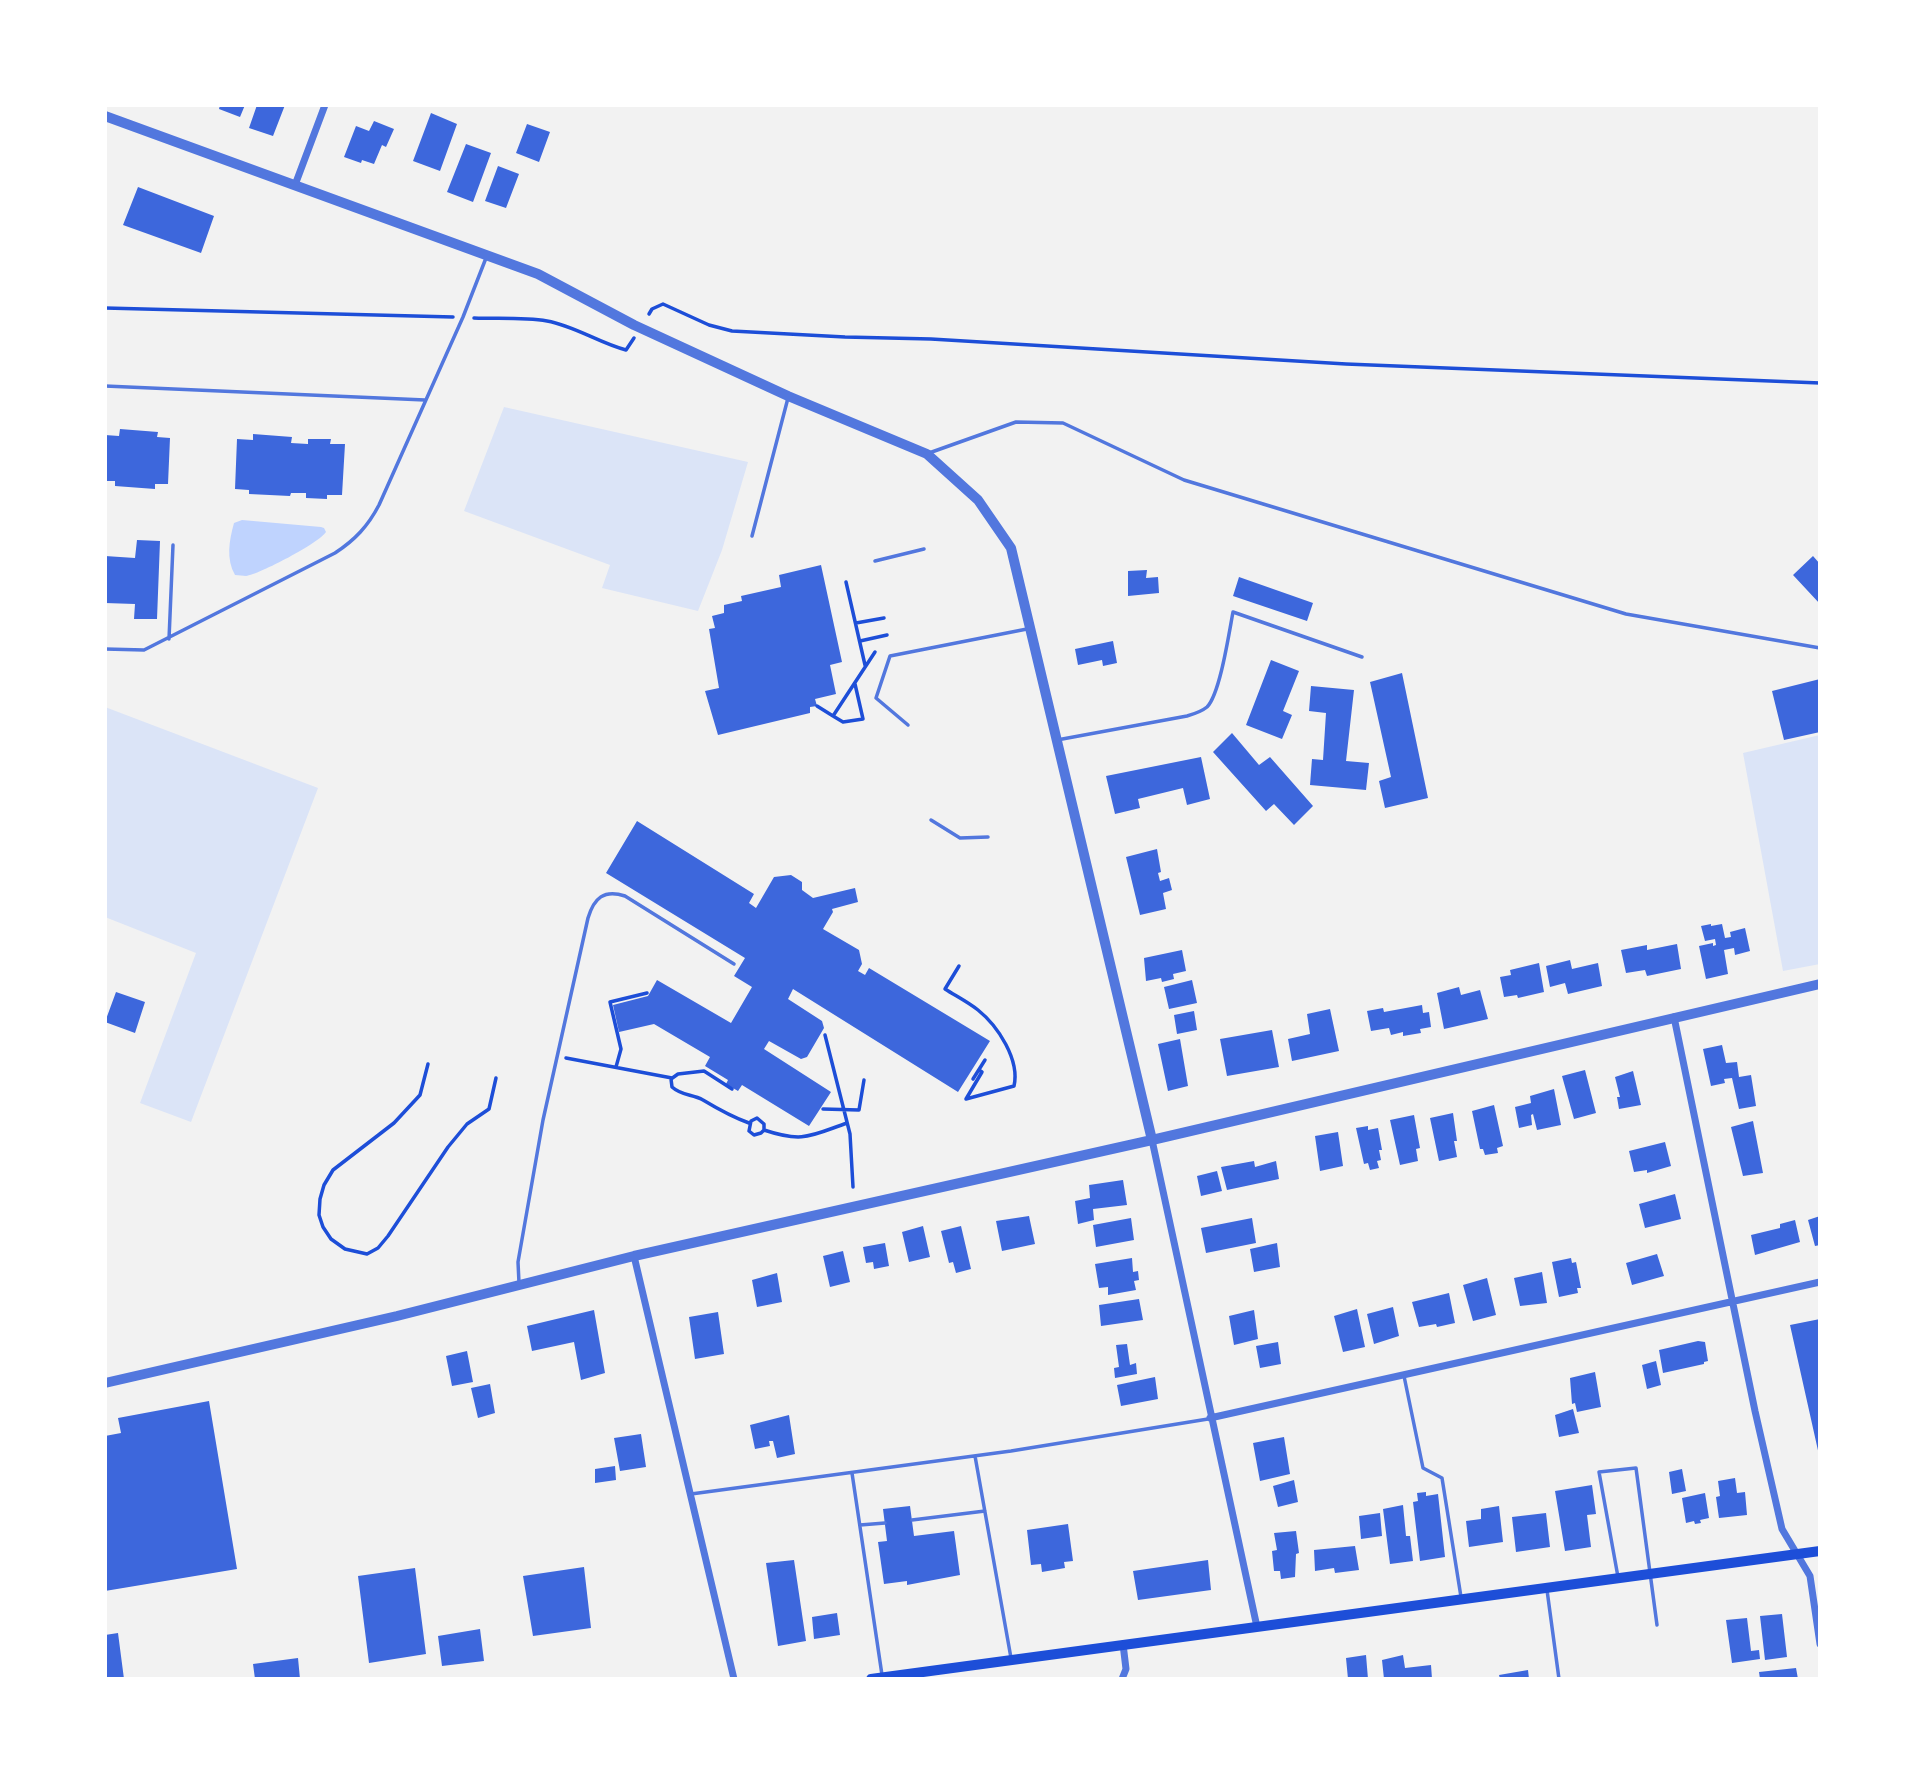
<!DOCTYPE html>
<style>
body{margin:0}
#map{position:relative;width:1925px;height:1784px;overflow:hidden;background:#f2f2f2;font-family:"DejaVu Sans",sans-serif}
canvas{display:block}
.frame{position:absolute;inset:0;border:107px solid #fff;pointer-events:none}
</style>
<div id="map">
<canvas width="1925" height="1784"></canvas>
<div class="frame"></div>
</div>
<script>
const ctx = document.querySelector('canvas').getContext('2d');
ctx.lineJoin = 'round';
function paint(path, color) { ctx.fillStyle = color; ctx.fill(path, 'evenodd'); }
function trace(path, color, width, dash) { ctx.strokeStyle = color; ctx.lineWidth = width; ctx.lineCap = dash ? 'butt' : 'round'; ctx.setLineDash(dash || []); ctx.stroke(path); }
const green = new Path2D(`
 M504,407L748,462L722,550L698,611L602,588L610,565L464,511Z
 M105,707L318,788L191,1122L140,1103L196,953L105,917Z
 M1820,735V964L1783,971L1743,753Z`);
const water = new Path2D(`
 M242,520L321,527L324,528L326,532C319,543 260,574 246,576C243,576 239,575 235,575C226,559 229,541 234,523Z`);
const building = new Path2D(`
 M220,105H245L240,117L219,109Z
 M257,105H285L273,136L249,128Z
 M431,113L457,124L440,171L413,161Z
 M374,121L394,129L386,147L382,145L374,164L362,160L361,163L344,157L356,126L369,131Z
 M527,124L550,132L539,162L516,153Z
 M466,144L491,153L473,202L447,192Z
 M498,166L519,174L506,208L485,201Z
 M138,187L214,216L201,253L123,225Z
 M120,429L158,432L157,437L170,438L168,484H155V489L115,486V481H105V435L119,436Z
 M253,434L292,437L291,443L308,444V439H331L330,444H345L342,495H327V499L306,498V493H291L290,496L249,494V490L235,489L237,439L253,440Z
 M137,540L160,541L157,619H134L135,604L105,603V556L135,558Z
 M1813,556L1820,564V604L1793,575Z
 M821,565L842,662L830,665L836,694L815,699L817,706L810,707V713L718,735L705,691L719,688L709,629L715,628L712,616L724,613V605L742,601L741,596L781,587L779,575Z
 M1147,570L1146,578L1158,577L1159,593L1128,596V571Z
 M1239,577L1313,603L1307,621L1233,596Z
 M1113,641L1117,663L1103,666L1102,660L1078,665L1075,649Z
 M1271,660L1299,671L1283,711L1292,715L1282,739L1246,725Z
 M1402,673L1428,798L1385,808L1379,781L1391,777L1370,682Z
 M1820,679V732L1784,740L1772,691Z
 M1311,686L1354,690L1346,761L1369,763L1366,790L1310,785L1312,759L1323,760L1326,713L1309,711Z
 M1232,733L1259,765L1270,757L1313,806L1294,825L1274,804L1266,811L1213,752Z
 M1201,757L1210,799L1187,805L1183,788L1138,799L1140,808L1115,814L1106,776Z
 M637,821L754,894L749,903L756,908L774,877L791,875L802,882V890L813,898L855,888L858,902L832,909L833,912L823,929L859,950L862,964L858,971L865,975L869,968L990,1041L958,1092L793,989L788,999L822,1021L824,1028L807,1057L801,1059L769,1041L764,1049L831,1092L809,1126L742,1085L738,1091L726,1084L728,1080L705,1066L710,1057L654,1024L619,1032L613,1005L648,996L657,980L731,1023L752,987L734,976L745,958L606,873Z
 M1157,849L1161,872L1158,873L1160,881L1169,878L1172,890L1163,893L1166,909L1140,915L1126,857Z
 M1711,924V926L1722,924L1725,938L1731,937L1730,932L1745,928L1750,951L1735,955L1734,948L1724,950L1728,974L1706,979L1699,946L1713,943V946L1716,945L1715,939L1705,941L1701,926Z
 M1677,944L1681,969L1647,976L1645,970L1626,973L1621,950L1647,945V950Z
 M1182,950L1186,971L1173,974L1174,979L1162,982L1161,978L1146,981L1144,958Z
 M1570,960L1572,969L1598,963L1602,986L1568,994L1565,983L1550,987L1546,966Z
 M1539,963L1544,992L1518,998L1517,995L1504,997L1500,977L1511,975L1510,970Z
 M1192,980L1197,1003L1169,1009L1164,987Z
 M1459,987L1461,995L1480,990L1488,1019L1444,1029L1437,993Z
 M116,992L145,1002L135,1033L105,1022Z
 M1422,1005L1423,1013L1429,1012L1431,1027L1420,1029L1421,1033L1403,1036V1032L1391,1035L1389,1028L1371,1031L1367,1011L1383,1008L1384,1012Z
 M1330,1009L1339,1051L1292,1061L1288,1039L1310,1034L1307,1014Z
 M1194,1011L1197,1030L1177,1034L1174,1015Z
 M1272,1030L1279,1067L1227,1076L1220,1039Z
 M1180,1039L1188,1086L1168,1091L1158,1044Z
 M1722,1045L1726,1063L1737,1062L1739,1077L1751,1075L1756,1106L1739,1109L1732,1078L1724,1079L1725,1083L1711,1086L1703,1049Z
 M1585,1070L1596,1113L1574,1119L1562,1076Z
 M1633,1071L1641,1105L1619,1109L1617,1097H1620L1615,1077Z
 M1554,1089L1561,1125L1537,1130L1533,1114L1531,1115L1532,1125L1519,1128L1515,1107L1531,1103L1530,1096Z
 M1494,1105L1503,1146L1497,1148L1498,1153L1485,1155L1483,1149H1480L1472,1111Z
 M1453,1113L1457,1141H1454L1457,1157L1439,1161L1430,1118Z
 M1414,1115L1420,1148L1416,1149L1418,1161L1400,1165L1390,1120Z
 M1753,1121L1763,1173L1743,1176L1731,1127Z
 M1368,1126V1130L1378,1128L1382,1150H1379L1381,1160L1377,1161L1379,1168L1370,1170L1368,1163L1364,1164L1356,1128Z
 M1338,1132L1343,1166L1320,1171L1315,1136Z
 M1665,1142L1671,1166L1647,1173V1170L1634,1172L1629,1151Z
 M1254,1161L1255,1167L1276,1161L1279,1179L1227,1190L1221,1167Z
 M1217,1171L1222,1191L1201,1196L1197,1176Z
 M1123,1180L1127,1205L1093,1209L1094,1220L1078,1224L1075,1201L1090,1198L1089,1185Z
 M1675,1194L1681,1219L1645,1228L1639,1204Z
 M1029,1216L1035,1244L1002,1251L996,1221Z
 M1820,1216V1245L1815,1246L1808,1220Z
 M1131,1218L1134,1240L1096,1247L1093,1225Z
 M1252,1218L1256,1243L1206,1253L1201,1228Z
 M1795,1220L1800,1242L1755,1255L1751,1235L1780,1228V1224Z
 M923,1226L930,1257L909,1262L902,1232Z
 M961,1226L971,1269L956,1273L953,1262L949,1263L941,1231Z
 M885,1243L889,1266L874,1269L873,1262L866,1263L863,1247Z
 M1277,1243L1280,1267L1254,1272L1250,1249Z
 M843,1251L850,1282L830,1287L823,1256Z
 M1657,1254L1664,1276L1632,1285L1626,1263Z
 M1132,1258L1133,1272L1138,1271L1139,1280L1134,1281L1136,1290L1108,1295V1287L1099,1288L1095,1264Z
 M1571,1258L1572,1263L1576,1262L1581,1288H1577L1578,1293L1559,1297L1552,1262Z
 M1542,1272L1547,1303L1520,1306L1514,1278Z
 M777,1273L782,1302L757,1307L752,1280Z
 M1487,1278L1496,1315L1473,1321L1463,1285Z
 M1449,1293L1455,1323L1437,1327L1436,1324L1419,1327L1412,1302Z
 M1139,1299L1143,1320L1101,1326L1099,1305Z
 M1393,1307L1399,1336L1374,1344L1367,1314Z
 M1357,1309L1365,1347L1343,1352L1334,1316Z
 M594,1310L605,1373L581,1380L574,1342L532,1351L527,1326Z
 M1254,1310L1258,1339L1234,1345L1229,1316Z
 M718,1312L724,1354L695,1359L689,1317Z
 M1820,1319V1455H1819L1790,1325Z
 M1698,1341L1705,1342L1708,1361L1704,1362V1364L1663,1373L1659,1350Z
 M1278,1342L1281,1364L1260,1368L1256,1346Z
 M1127,1344L1130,1365L1136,1363L1137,1374L1115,1378L1114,1368L1119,1367L1116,1345Z
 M467,1351L473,1382L452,1386L446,1356Z
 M1656,1361L1661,1385L1647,1389L1642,1365Z
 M1595,1372L1601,1407L1577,1412L1575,1403L1572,1404L1570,1378Z
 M1155,1377L1158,1399L1121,1406L1117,1385Z
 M490,1384L495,1413L478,1418L471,1388Z
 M209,1401L237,1569L105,1591V1436L121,1433L118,1418Z
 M1573,1409L1579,1433L1559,1437L1555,1415Z
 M789,1415L795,1454L777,1458L773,1441H769L770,1446L755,1449L750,1425Z
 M641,1434L646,1467L620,1471L614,1438Z
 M1284,1437L1290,1474L1260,1481L1253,1443Z
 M615,1466L616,1480L595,1483V1469Z
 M1682,1469L1686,1491L1672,1494L1669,1472Z
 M1735,1478L1737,1493L1745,1492L1747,1515L1719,1518L1716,1497L1720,1496L1718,1481Z
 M1294,1480L1298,1502L1278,1507L1273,1486Z
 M1592,1485L1596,1514L1587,1515L1591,1547L1565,1551L1555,1491Z
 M1426,1492V1496L1438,1494L1445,1557L1420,1561L1413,1502L1418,1501L1417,1493Z
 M1705,1493L1709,1518L1700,1520L1701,1523L1695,1524L1694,1521L1686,1523L1682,1498Z
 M1403,1505L1406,1536H1410L1413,1561L1390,1564L1383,1509Z
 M910,1506L914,1536L954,1531L960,1575L907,1585V1581L884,1584L878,1542L887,1541L883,1509Z
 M1499,1506L1503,1542L1469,1547L1466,1521L1481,1519V1509Z
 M1380,1513L1382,1536L1361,1539L1359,1516Z
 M1546,1513L1550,1547L1516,1552L1512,1517Z
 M1068,1524L1073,1561L1064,1562L1065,1568L1042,1572L1041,1564L1031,1565L1027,1530Z
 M1296,1531L1299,1553L1296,1554L1295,1577L1281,1579L1280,1571H1274L1272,1551L1277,1550L1274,1533Z
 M1355,1546L1359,1570L1335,1573L1334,1568L1315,1571L1314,1550Z
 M794,1560L806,1641L778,1646L766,1563Z
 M1208,1560L1211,1590L1138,1600L1133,1571Z
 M584,1567L591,1628L533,1636L523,1576Z
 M415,1568L426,1654L369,1663L358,1576Z
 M837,1613L840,1635L814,1639L812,1617Z
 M1782,1614L1787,1657L1765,1660L1760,1616Z
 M1747,1618L1751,1651L1759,1650L1760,1659L1732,1663L1726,1620Z
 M480,1629L484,1661L442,1666L438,1636Z
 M118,1633L124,1679H105V1635Z
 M1366,1655L1368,1679H1348L1346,1658Z
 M1403,1655L1405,1668L1431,1665L1432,1679H1384L1382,1660Z
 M298,1658L300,1679H255L253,1664Z
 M1796,1668L1798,1679H1760L1759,1672Z
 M1528,1670L1529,1679H1500L1499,1675Z`);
const path = new Path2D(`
 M105,308L453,317
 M649,314L652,309L663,304L709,325L732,331L845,337L931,339L1346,364L1820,383
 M474,318C498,319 524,317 547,321C575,326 599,343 626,350L634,338
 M846,582L865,665
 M856,623L884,618
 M860,641L887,635
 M817,706L833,716L875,652
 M833,716L843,722L863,719L855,684
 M959,966L945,989C956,996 968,1002 978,1010C998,1026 1020,1060 1014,1086L966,1099L982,1072L979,1070
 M825,1035L850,1134L853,1187
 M566,1058L672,1078
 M428,1064L420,1095L394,1123L333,1170L324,1185L320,1199L319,1215L323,1227L331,1239L345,1249L367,1254L378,1248L388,1236L448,1147L467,1124L489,1109L496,1078
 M616,1067L621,1049L610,1002L647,993
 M973,1079L985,1060
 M732,1089L704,1071L678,1074L671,1079L672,1087C682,1096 692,1094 703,1100C718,1109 732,1117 749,1123
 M823,1109L859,1110L864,1080
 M764,1130L761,1133L754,1135L749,1131L751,1121L757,1118L764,1124V1130C803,1143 810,1136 847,1123`);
const service = new Path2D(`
 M105,386L425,400
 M929,453L1016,422L1063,423L1184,480L1626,614L1820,648
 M752,536L788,398
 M875,561L924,549
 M169,639L173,545
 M105,649L144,650L335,553C355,540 368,526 379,505L463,317L486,258
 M908,725L876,698L890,656L1027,629
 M1057,740L1187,716C1194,714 1201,712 1207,707C1220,694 1229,633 1233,612L1362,657
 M931,820L960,838L988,837
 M519,1283L518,1262L543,1120L588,918C594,898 604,889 625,896L734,964
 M1404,1376L1423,1468L1442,1478L1461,1597
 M975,1456L1011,1658
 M852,1473L882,1675
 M691,1494L1011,1451L1208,1419
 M912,1520L985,1511
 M860,1525L885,1523
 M1618,1577L1599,1472L1636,1468L1657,1625
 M1547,1590L1559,1679`);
const minor = new Path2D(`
 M295,185L325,105
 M1674,1017L1755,1411L1782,1529L1810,1576L1820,1644
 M1152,1140L1257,1627
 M634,1256L734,1679
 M1210,1418L1820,1282
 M1122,1679L1126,1669L1123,1644`);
const tertiary = new Path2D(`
 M105,116L538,274L634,325L788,396L927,454L978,500L1011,548L1152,1140
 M105,1383L397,1316L634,1256L1152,1140L1820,984`);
const secondary = new Path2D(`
 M871,1679L1820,1551`);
paint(green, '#dbe4f7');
paint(water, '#bfd3fe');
paint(building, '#3d67dc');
trace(path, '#1d4ed8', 3.5);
trace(service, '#5277de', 3.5);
trace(minor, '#5277de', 7);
trace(tertiary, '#5277de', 10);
trace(secondary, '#1d4ed8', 10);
</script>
